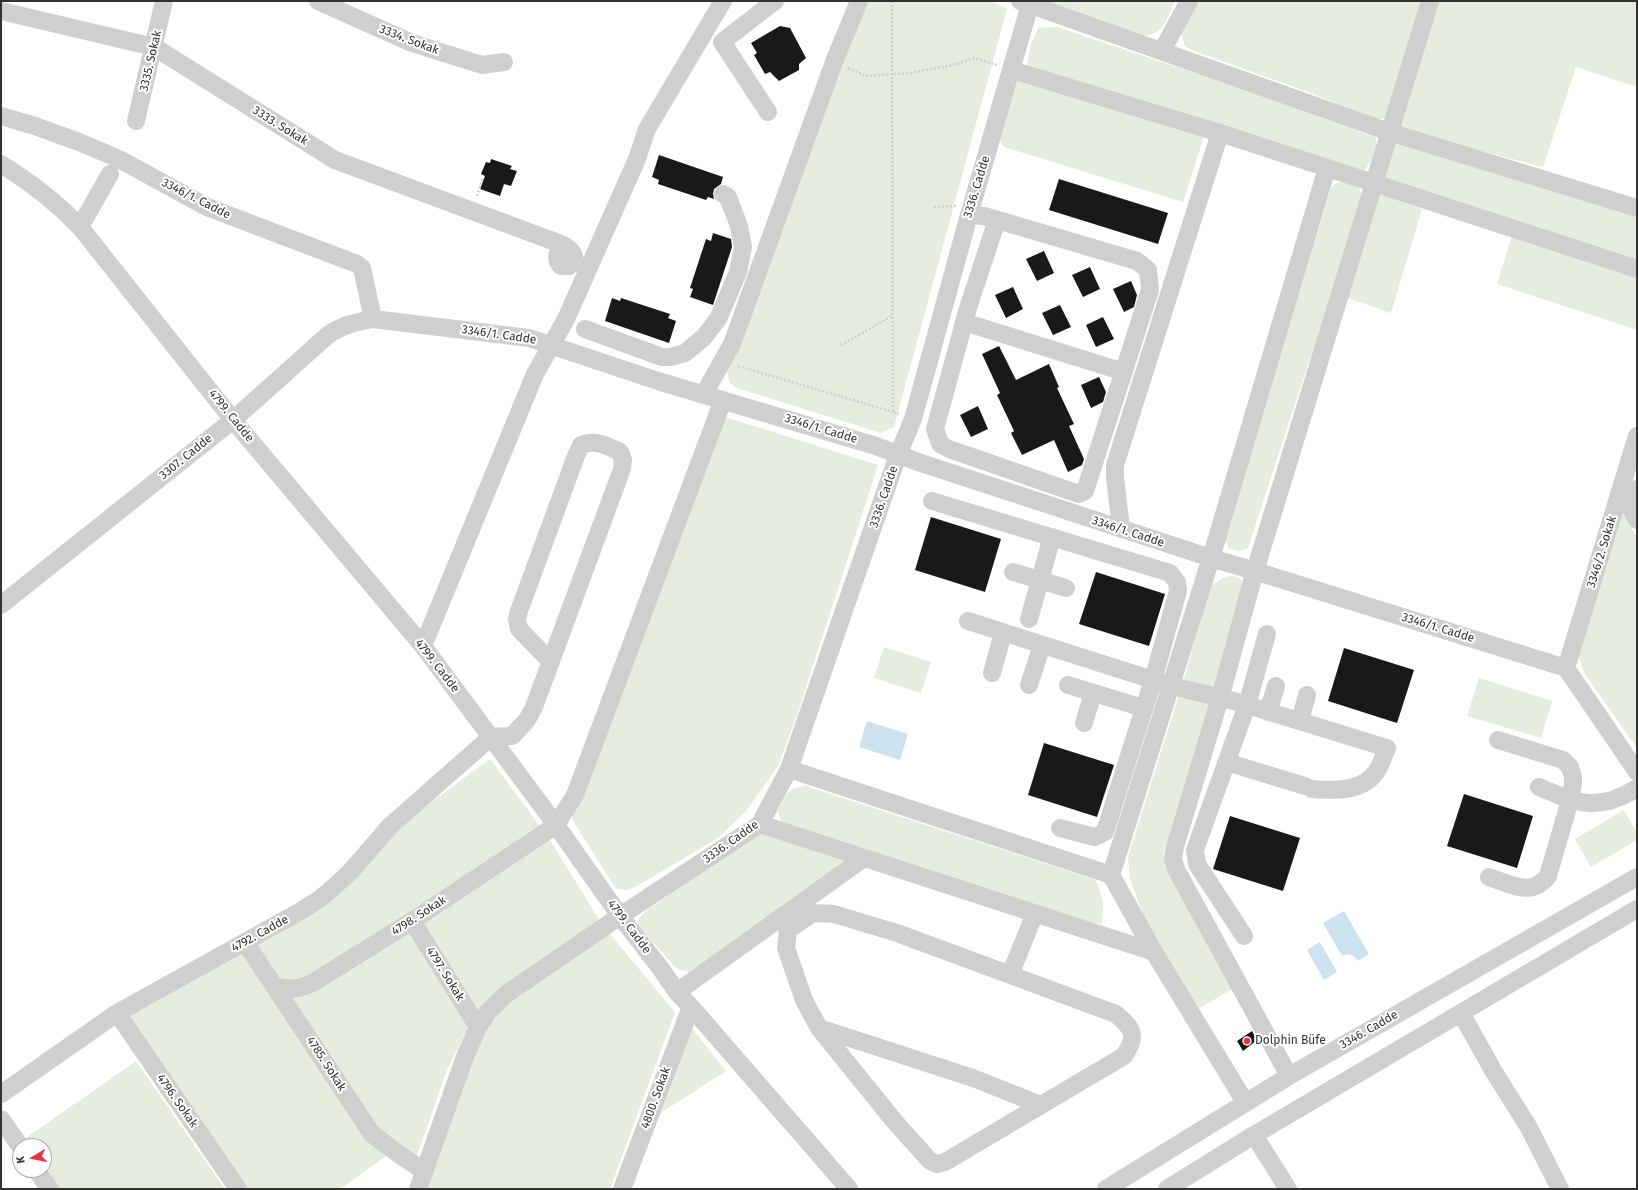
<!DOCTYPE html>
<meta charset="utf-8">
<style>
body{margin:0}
#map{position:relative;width:1638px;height:1190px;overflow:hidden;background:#fff;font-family:"Fira Sans",sans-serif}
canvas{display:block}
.frame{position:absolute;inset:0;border:2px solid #323232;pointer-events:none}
.north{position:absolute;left:12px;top:1138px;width:40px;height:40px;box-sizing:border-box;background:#fff;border:1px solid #adadad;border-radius:50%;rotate:260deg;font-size:11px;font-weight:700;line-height:16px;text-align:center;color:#323232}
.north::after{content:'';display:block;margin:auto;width:14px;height:18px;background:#ec3242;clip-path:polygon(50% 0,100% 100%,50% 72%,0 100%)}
</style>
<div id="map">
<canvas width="1638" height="1190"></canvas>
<div class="frame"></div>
<div class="north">K</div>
</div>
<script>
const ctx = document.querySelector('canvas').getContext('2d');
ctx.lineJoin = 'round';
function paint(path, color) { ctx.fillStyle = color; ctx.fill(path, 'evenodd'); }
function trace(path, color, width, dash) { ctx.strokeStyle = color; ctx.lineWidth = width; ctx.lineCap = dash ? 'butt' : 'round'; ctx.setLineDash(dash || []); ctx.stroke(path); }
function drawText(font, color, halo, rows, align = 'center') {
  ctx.font = font + ' "Fira Sans",sans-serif'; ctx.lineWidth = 4; ctx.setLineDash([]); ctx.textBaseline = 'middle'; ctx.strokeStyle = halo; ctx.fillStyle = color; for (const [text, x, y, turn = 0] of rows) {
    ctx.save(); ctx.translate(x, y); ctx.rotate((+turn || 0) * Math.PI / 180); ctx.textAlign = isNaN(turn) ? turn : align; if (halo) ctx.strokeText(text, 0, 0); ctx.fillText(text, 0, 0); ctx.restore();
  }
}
const green = new Path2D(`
 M866,1H991L1007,9L894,427L881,433L737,388L729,382L727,371Z
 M1044,1H1175C1166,19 1166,32 1145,36Z
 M1198,1H1423L1387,118L1377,119L1308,92L1191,50L1185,46L1181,34Z
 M1436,1H1637V87L1576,67L1543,167L1405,131L1397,127Z
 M1057,27L1240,88L1376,138C1378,152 1370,162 1363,173L1027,66L1031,44L1038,28Z
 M1019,81L1204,136L1183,202L1004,147L1000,140L1017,82Z
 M1401,140L1637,217V260L1392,184L1382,178L1390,145Z
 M1342,182L1358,187L1361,192L1360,200L1327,317L1309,361L1248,548L1240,551L1229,549L1225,539L1331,188L1335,184Z
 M1384,195L1422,209L1391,313L1345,297L1377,196Z
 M1512,235L1637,275V330L1497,284Z
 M725,417L878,465L797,715L778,766L746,811L718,838L637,886L627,890L616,889L573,821L572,813Z
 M1622,512L1637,537V748L1584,673L1579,657V642Z
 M1231,576L1237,577L1243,582L1214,690L1183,683L1210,586L1225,577Z
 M884,647L931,662L921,693L874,678Z
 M1479,678L1552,701L1541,738L1467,716Z
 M1179,695L1210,702L1164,852L1165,865L1199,928L1234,988L1198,1009L1144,917L1130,878L1128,857Z
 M490,759L539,825L305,983L276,980L252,941L376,852L415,814Z
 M806,786L1096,880L1103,902L1102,924L1090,922L791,827L781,821L778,811C786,796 787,787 806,786Z
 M1624,810L1637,833V840L1591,867L1575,839Z
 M765,832L848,859L690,972L680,970L673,965L638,925L639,918L646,911L757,834Z
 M548,837L600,921L475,1017L418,923Z
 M408,931L471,1021L446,1072L416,1159L379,1132L284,994Z
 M609,933L675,1012L610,1189H427L465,1070L487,1028L505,1006Z
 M244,947L387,1155L340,1189H246L128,1014Z
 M691,1027L726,1071L656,1116Z
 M136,1061L225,1189H58L44,1170V1146H27L23,1140Z`);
const water = new Path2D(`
 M867,721L908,734L900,760L859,747Z
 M1344,911L1369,954L1358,961C1354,954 1349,953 1342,956L1323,923Z
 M1320,942L1337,972L1324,980L1307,950Z`);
const building = new Path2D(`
 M780,26L790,28L806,58L799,64V70L779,81L770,72L765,74L754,55L757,53L751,43Z
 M659,155L723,177L721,184L714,189L713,194L714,199L708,197L706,200L658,184L659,180L652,177Z
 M491,159L512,166L510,169L517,171L511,186L504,184L500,196L480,189L485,176L481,174L486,162L490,163Z
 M1059,179L1168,213L1158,244L1049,210Z
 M713,233L731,239L732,247L713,305L690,297L693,289L690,288L706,239L711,241Z
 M1044,251L1054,273L1037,281L1026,259Z
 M1090,267L1100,289L1083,297L1072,275Z
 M1131,281L1137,295L1134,307L1124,312L1113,289Z
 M1013,287L1023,309L1006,318L995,295Z
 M612,298L620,301L621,298L670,314L668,318L676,321L669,343L605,321Z
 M1060,305L1071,327L1053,335L1042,313Z
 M1103,317L1114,339L1096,347L1086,325Z
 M999,346L1016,380L1049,364L1059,387L1057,388L1074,424L1069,426L1084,459L1082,465L1068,472L1054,440L1022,455L1011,433L1014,431L997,395L1000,393L982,354Z
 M1099,377L1106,392L1103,402L1091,408L1081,385Z
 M978,406L988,429L971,437L960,415Z
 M931,517L1001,539L985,592L915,570Z
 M1096,572L1165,594L1149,646L1079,624Z
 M1344,648L1414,670L1397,723L1328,701Z
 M1044,743L1114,765L1097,817L1028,795Z
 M1464,794L1533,816L1517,868L1447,846Z
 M1230,816L1300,838L1283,891L1213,869Z
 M1252,1031L1257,1040L1243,1051L1237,1041Z`);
const path = new Path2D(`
 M892,1L893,412L899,414
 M848,68L866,76L911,73L957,64L974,58L997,65
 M477,196L483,177
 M934,207L956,206
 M841,345L892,316
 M738,366L893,412`);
const minor = new Path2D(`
 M318,1L412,43L482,65L504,62
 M1020,1L1389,132L1637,208
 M1,11L154,47L335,160L561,244C570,248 581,258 569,266H561C554,259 558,252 561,244
 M1162,51L1189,1
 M1012,70L1220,133L1637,269
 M768,112L722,42L775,1
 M1,116L35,126L79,142L119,159L207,207L357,264L362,268L373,319
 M136,121L164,1
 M1,164C30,182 56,202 80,227L233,420L423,646L556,825L620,916L661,969L677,992L691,1007L849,1189
 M969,215L984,216L1137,261L1148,270L1150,290L1085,491L1079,494L949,449L940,444L935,429L968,308L997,220
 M80,227L110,174
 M964,322L1124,372
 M585,329L662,357H671L685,353L704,337L718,319L738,272L743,247L739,226L728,197L723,194
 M704,394L732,344L834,62L859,1
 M1637,489L1630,507L1637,520
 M932,501L1170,573L1177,582L1178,591L1153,680L1105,832L1095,837L1060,828
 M1121,529L1115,477V465L1220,133
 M1013,572L1066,588
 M1,605L233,420L328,335C342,325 356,322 373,319L529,338L661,382L876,446L921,463L1211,558L1255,571L1566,668L1637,772
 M1029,619L1052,537
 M968,621L1172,686L1234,701L1387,748C1384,755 1382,762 1378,769C1365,792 1335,791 1312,789
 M423,646L535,374L566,319L637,159L647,129L723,1
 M1566,668L1637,436
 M992,673L1003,633
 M1029,685L1042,645
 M1068,685L1143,708
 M1268,712L1276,686
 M1300,721L1307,695
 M1084,723L1093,693
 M1226,762L1305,786
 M789,769L1111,875
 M1539,787C1578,804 1599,812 1637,788
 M760,824L1154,952
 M1489,877C1510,884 1531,898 1548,876L1570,800L1573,783V777L1570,767L1563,760L1498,740
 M813,913L834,914L897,933L1116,1014C1133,1029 1138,1035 1124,1056L945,1162L937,1164L930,1161L895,1122L819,1028L804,1000L786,948L788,930Z
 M412,921L478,1027
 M1244,936L1197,864L1195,850L1247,705L1267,634
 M245,942L372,1134L400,1155L424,1171
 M1010,975L1035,913
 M274,986C291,990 298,990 314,982L412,921L556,825L575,795L723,400
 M677,992L864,858
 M117,1013L238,1189
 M1461,1013L1494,1072L1528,1126L1560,1189
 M819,1028L973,1078L1041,1105
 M1289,1076L1177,871L1173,859L1175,847L1220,698L1255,571L1430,1
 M1,1094L117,1013L299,912L321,898L335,886L351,871L390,826L491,737L512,736L527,720L534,707L622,469L623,460L620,452C607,446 596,439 581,445L576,456L519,611L517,619L519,629L551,662
 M1245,1102L1154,952L1111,875L1211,558L1327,168
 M1,1119L20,1146
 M1254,1135L1288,1189
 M36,1170L50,1189
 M418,1189L466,1054L478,1027L488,1012L505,995L620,916L760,824L789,769L898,455L913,419L969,215L1031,1
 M622,1189L691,1007
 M1106,1189L1289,1076L1637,877
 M1167,1189L1254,1135L1637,909`);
const markers = [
 [1247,1041,4,"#ec3242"]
];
const streetNames = [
 ["3334. Sokak",409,40,21],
 ["3335. Sokak",151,61,-77],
 ["3333. Sokak",280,126,32],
 ["3336. Cadde",977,187,-73],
 ["3346/1. Cadde",196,199,27],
 ["3346/1. Cadde",499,335,8],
 ["4799. Cadde",231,416,51],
 ["3346/1. Cadde",821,429,17],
 ["3307. Cadde",186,457,-39],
 ["3336. Cadde",884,497,-71],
 ["3346/1. Cadde",1128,532,18],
 ["3346/2. Sokak",1602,552,-73],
 ["3346/1. Cadde",1438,628,17],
 ["4799. Cadde",437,666,52],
 ["3336. Cadde",731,842,-35],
 ["4798. Sokak",419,916,-33],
 ["4799. Cadde",629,927,53],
 ["4792. Cadde",260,934,-29],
 ["4797. Sokak",445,974,58],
 ["3346. Cadde",1369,1030,-30],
 ["4785. Sokak",326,1064,57],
 ["4800. Sokak",656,1098,-70],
 ["4796. Sokak",177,1101,55]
];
const poiNames = [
 ["Dolphin Büfe",1255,1041]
];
paint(green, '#e6ecde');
paint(water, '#cde2ef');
paint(building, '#191919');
trace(path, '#cfcfcf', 2.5, [2, 2]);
trace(minor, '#cfcfcf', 18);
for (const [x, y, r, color] of markers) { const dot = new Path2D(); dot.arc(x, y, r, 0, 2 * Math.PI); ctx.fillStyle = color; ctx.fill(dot); trace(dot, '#fff', 1.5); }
drawText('12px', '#323232', '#fff', streetNames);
drawText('12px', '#323232', '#fff', poiNames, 'left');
</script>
